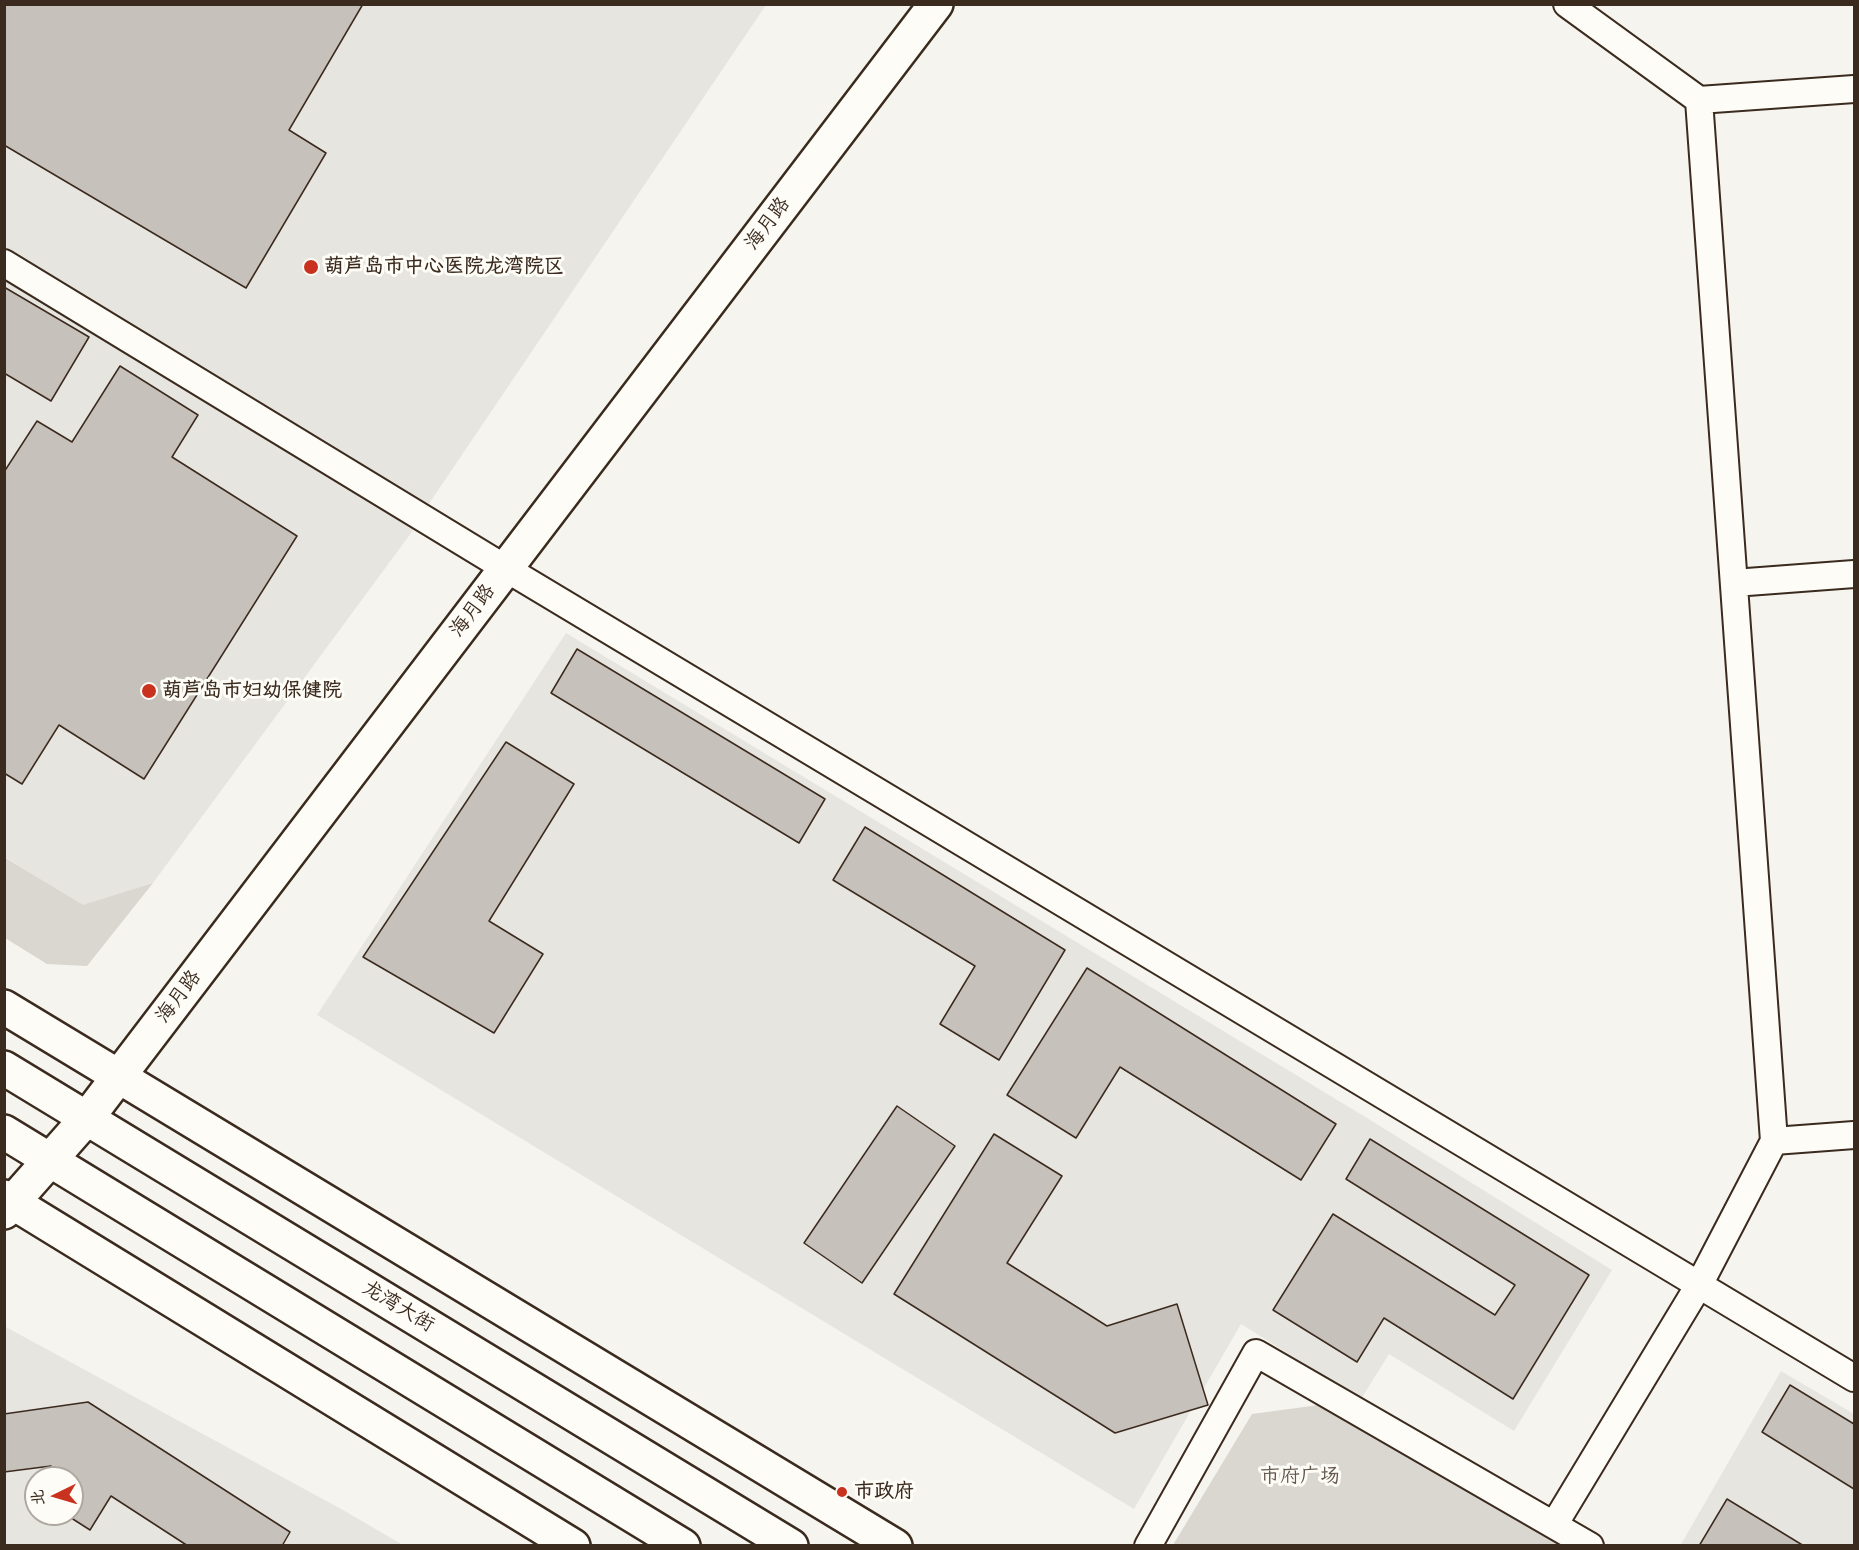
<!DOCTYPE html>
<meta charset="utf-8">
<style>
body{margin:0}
#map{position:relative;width:1859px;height:1550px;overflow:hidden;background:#f5f4ee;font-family:Sriracha,"LXGW WenKai TC",sans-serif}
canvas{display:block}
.frame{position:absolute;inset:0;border:6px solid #3b2a1e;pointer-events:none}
.north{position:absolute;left:24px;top:1466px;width:60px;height:60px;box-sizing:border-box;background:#fdfcf7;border:2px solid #afa8a0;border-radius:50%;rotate:265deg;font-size:16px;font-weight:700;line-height:24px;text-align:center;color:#3b2a1e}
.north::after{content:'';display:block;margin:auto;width:21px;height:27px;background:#c8321e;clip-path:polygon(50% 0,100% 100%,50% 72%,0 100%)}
</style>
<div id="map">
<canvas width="1859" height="1550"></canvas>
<div class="frame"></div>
<div class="north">北</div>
</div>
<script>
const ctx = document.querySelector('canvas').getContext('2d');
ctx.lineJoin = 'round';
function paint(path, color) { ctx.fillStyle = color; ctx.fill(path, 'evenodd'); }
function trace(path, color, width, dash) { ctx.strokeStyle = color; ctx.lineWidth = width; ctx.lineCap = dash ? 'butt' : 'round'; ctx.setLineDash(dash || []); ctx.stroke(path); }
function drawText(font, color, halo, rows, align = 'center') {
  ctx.font = font + ' Sriracha,"LXGW WenKai TC",sans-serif'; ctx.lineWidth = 6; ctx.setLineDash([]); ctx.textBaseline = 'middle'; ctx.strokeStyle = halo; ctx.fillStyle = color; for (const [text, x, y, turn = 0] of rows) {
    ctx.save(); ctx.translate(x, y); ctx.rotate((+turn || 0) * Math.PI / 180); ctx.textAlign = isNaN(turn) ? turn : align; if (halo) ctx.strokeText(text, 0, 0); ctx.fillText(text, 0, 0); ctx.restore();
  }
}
const built = new Path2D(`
 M4,5H766L426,508L5,249Z
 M4,274L417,525L153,883L83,906L5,857Z
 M566,633L1367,1118L1612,1270L1514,1431L1389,1354L1361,1399L1241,1324L1134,1509L317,1015Z
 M4,1326L343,1510L403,1545H5ZM36,1478H72V1514H36Z
 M1781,1371L1854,1414V1545L1680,1546Z`);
const green = new Path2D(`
 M4,857L83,905L153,883L87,966L47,964L5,938Z
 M1319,1405L1563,1545H1173L1252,1414Z`);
const building = new Path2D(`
 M4,4H363L289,130L326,153L246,288L4,145Z
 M4,287L89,337L51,401L4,373Z
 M120,366L198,415L172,457L297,536L144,779L59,725L22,784L4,773V472L37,421L72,442Z
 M577,649L825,799L799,843L551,693Z
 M506,742L574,784L489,921L543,954L494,1033L363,957Z
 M865,827L1065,950L999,1060L940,1024L975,966L833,880Z
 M1087,968L1336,1124L1301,1180L1120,1067L1076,1138L1007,1095Z
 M897,1106L955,1146L862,1283L804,1243Z
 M994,1134L1062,1176L1007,1263L1107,1326L1177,1304L1208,1405L1115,1433L894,1294Z
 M1370,1139L1589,1275L1513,1399L1384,1318L1357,1362L1273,1310L1333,1214L1495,1315L1515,1285L1346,1179Z
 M1790,1385L1854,1424V1489L1762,1432Z
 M88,1402L290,1532L282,1546H188L111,1496L90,1530L65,1514H72V1478H44L51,1466L4,1472V1414Z
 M1727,1499L1804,1546H1699Z`);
const minor = new Path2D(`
 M1567,4L1699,100
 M4,263L505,568L1854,1378
 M1734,583L1854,574
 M1774,1141L1854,1135
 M1554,1525L1699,1285L1774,1141L1699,100L1854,89
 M1148,1546L1256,1353L1590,1546`);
const secondary = new Path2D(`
 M4,1212L87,1118L936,4`);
const primary = new Path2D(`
 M4,1007L895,1546
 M4,1068L791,1546
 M4,1132L683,1546
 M4,1197L573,1546`);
const markers = [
 [311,267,8,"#c8321e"],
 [149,691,8,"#c8321e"],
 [842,1492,6,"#c8321e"]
];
const streetNames = [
 ["海月路",768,224,-53],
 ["海月路",473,611,-53],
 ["海月路",179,997,-53],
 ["龙湾大街",398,1307,31]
];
const poiNames = [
 ["葫芦岛市中心医院龙湾院区",324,267],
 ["葫芦岛市妇幼保健院",162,691],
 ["市政府",854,1492]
];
const parkNames = [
 ["市府广场",1300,1477]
];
paint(built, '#e7e5df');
paint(green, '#dad6d0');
paint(building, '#c7c1bb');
trace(building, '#3b2a1e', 1.5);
trace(minor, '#3b2a1e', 30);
trace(secondary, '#3b2a1e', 38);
trace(primary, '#3b2a1e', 38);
trace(minor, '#fdfcf7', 26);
trace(secondary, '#fdfcf7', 33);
trace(primary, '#fdfcf7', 33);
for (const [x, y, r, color] of markers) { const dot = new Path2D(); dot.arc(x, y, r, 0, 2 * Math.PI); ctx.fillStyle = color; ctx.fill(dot); trace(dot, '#fdfcf7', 2); }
drawText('20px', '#3b2a1e', '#fdfcf7', streetNames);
drawText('bold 20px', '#3b2a1e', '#fdfcf7', poiNames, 'left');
drawText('20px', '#63554a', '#fdfcf7', parkNames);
</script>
